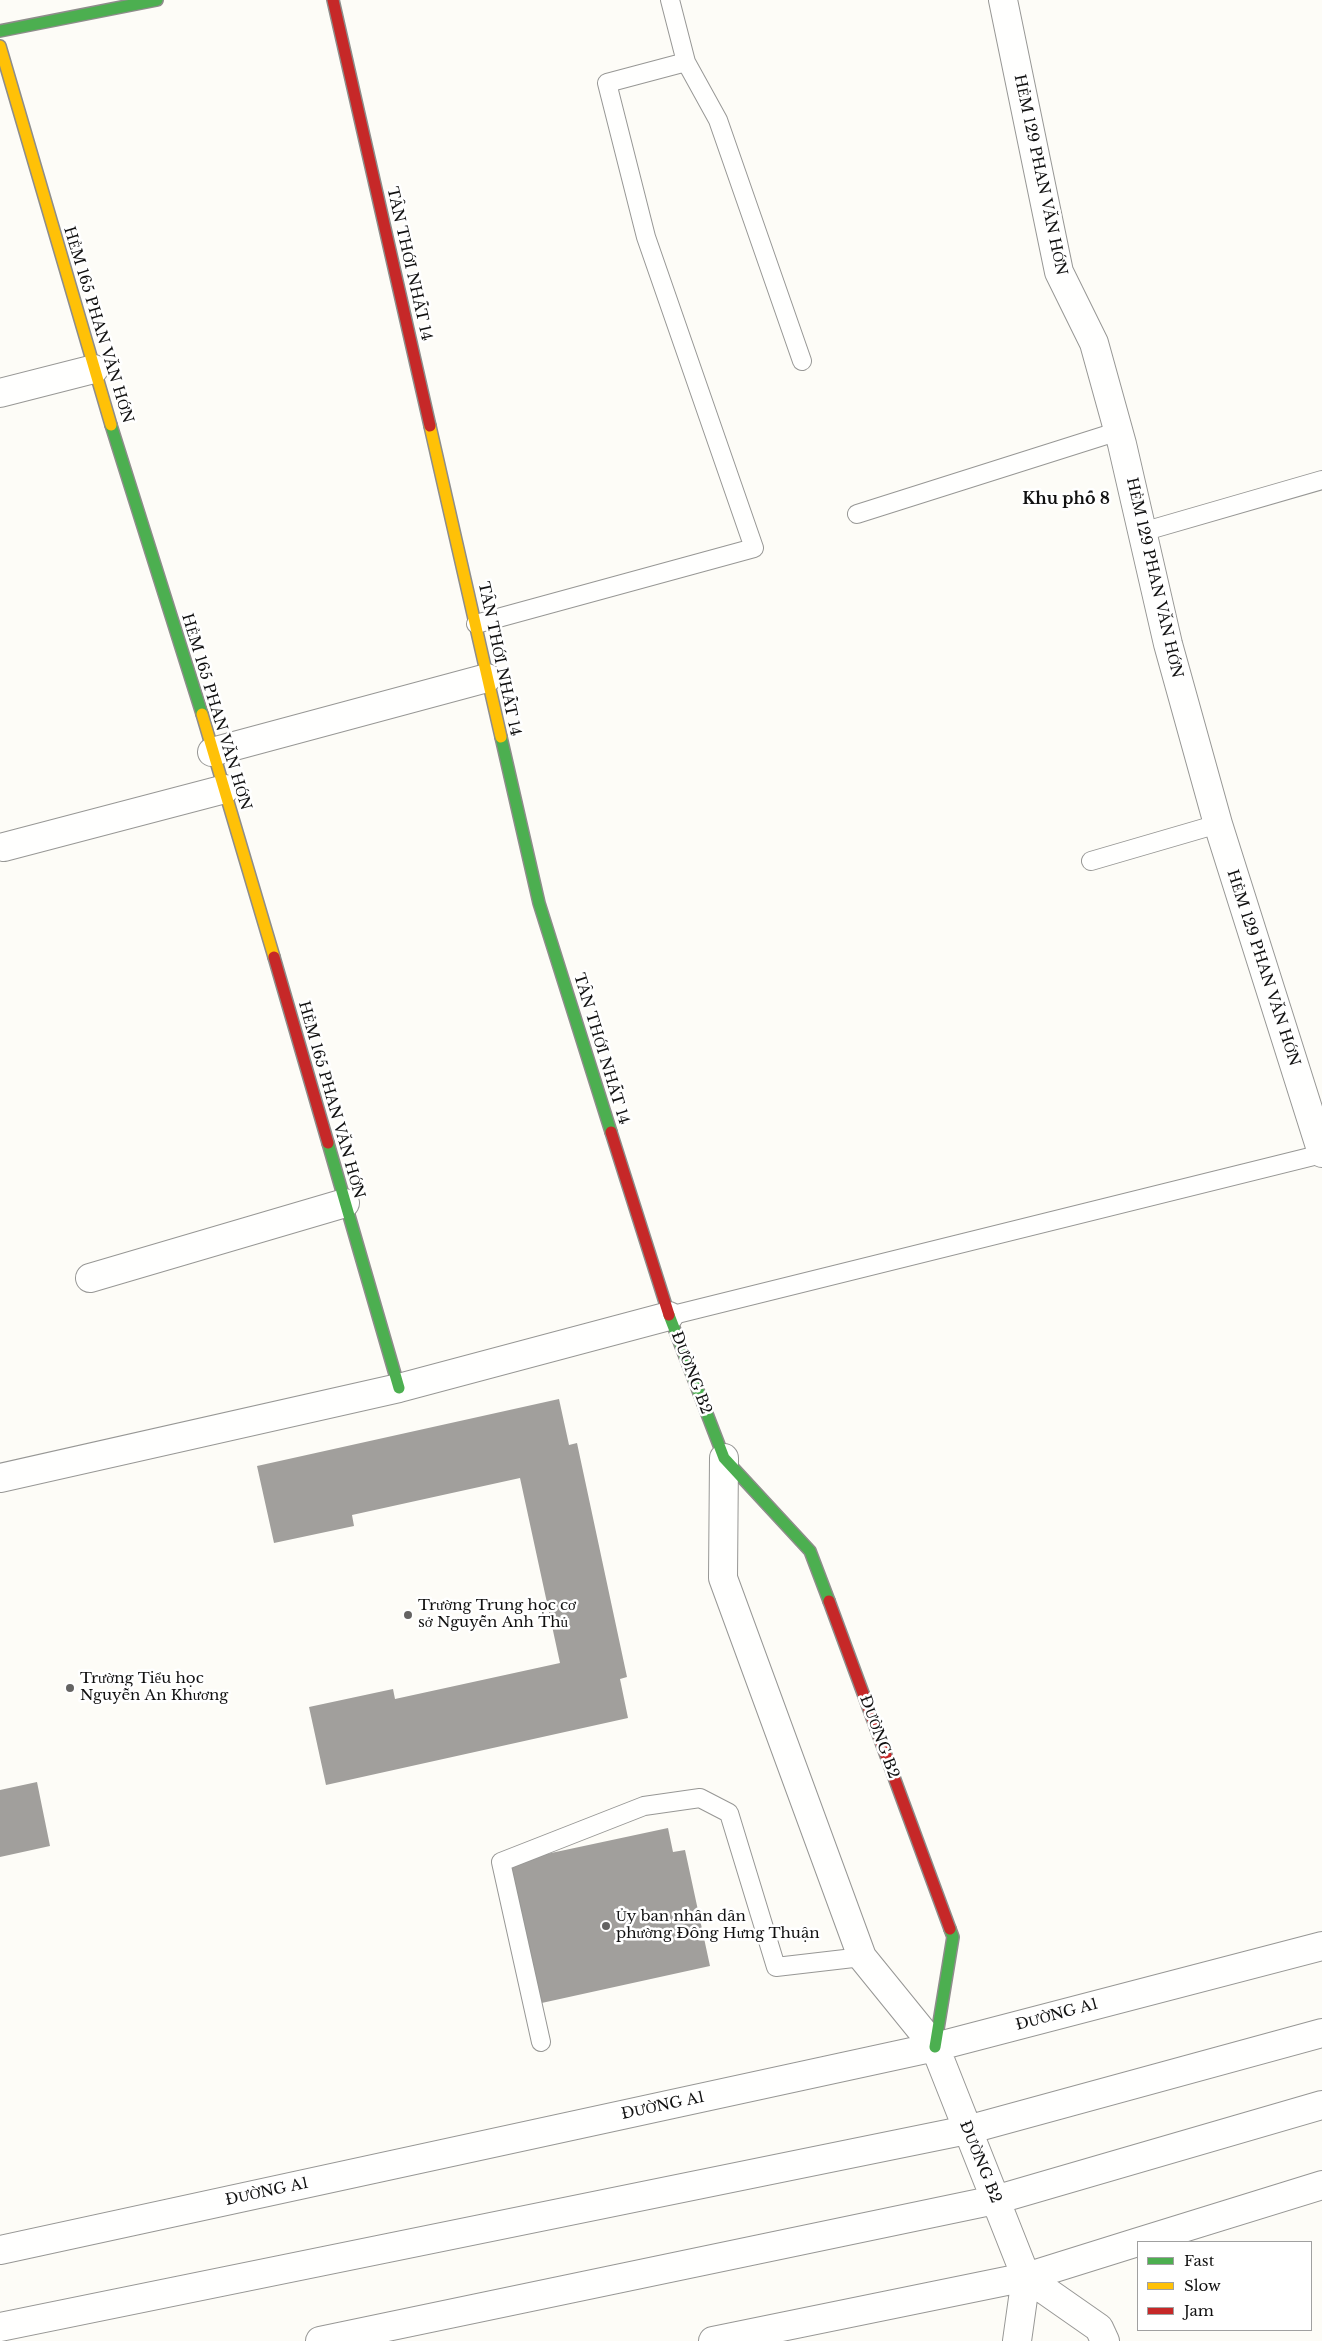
<!DOCTYPE html>
<meta charset="utf-8">
<style>
body{margin:0}
#map{position:relative;width:1322px;height:2341px;overflow:hidden;background:#fdfcf7;font-family:"Libre Baskerville",serif}
canvas{display:block}
.legend{position:absolute;left:1137px;top:2241px;width:175px;height:90px;box-sizing:border-box;background:#fff;border:1px solid #a0a0a0;margin:0;padding:6px 9px;list-style:none;font-size:15px;color:#111}
.legend li{display:flex;align-items:center;gap:10px;height:25px}
.legend b{width:25px;border:1px solid #a0a0a0}
</style>
<div id="map">
<canvas width="1322" height="2341"></canvas>
<ul class="legend">
<li><b style="height:6px;background:#4caf50"></b>Fast</li>
<li><b style="height:6px;background:#ffc107"></b>Slow</li>
<li><b style="height:6px;background:#c62828"></b>Jam</li>
</ul>
</div>
<script>
const ctx = document.querySelector('canvas').getContext('2d');
ctx.lineJoin = 'round';
function paint(path, color) { ctx.fillStyle = color; ctx.fill(path, 'evenodd'); }
function trace(path, color, width, dash) { ctx.strokeStyle = color; ctx.lineWidth = width; ctx.lineCap = dash ? 'butt' : 'round'; ctx.setLineDash(dash || []); ctx.stroke(path); }
function drawText(font, color, halo, rows, align = 'center') {
  ctx.font = font + ' "Libre Baskerville",serif'; ctx.lineWidth = 5; ctx.setLineDash([]); ctx.textBaseline = 'middle'; ctx.strokeStyle = halo; ctx.fillStyle = color; for (const [text, x, y, turn = 0] of rows) {
    ctx.save(); ctx.translate(x, y); ctx.rotate((+turn || 0) * Math.PI / 180); ctx.textAlign = isNaN(turn) ? turn : align; if (halo) ctx.strokeText(text, 0, 0); ctx.fillText(text, 0, 0); ctx.restore();
  }
}
const building = new Path2D(`
 M559,1399L569,1445L577,1443L627,1677L620,1679L628,1718L326,1785L309,1707L393,1689L395,1699L560,1663L520,1478L352,1515L354,1526L274,1543L257,1466Z
 M37,1782L50,1846L0,1857V1790Z
 M668,1828L673,1852L685,1850L710,1966L528,2006L509,1862Z`);
const lane = new Path2D(`
 M670,0L686,62L718,120L802,361
 M857,514L1119,431
 M1142,532L1322,480
 M476,624L754,548L646,237L607,83L686,62
 M1091,861L1218,824
 M669,1316L1322,1154
 M541,2042L501,1862L644,1806L700,1798L729,1813L776,1967L862,1957`);
const street = new Path2D(`
 M1003,0L1059,272L1094,343L1122,444L1168,644L1218,824L1322,1153
 M0,393L94,369
 M212,752L487,678
 M4,847L225,789
 M90,1278L345,1203
 M724,1458L723,1578L862,1957L935,2047L1026,2277L1017,2341
 M0,1478L399,1388L669,1316
 M1138,2242L1322,2185
 M0,2250L935,2047L1322,1946
 M1026,2277L1099,2328L1105,2341
 M0,2327L967,2130L1322,2033
 M320,2341L995,2200L1322,2105
 M713,2341L1026,2277L1138,2242`);
const fast = new Path2D(`
 M0,31L157,0
 M111,425L202,714
 M501,737L539,903L611,1132
 M328,1143L399,1388
 M669,1315L724,1458L810,1551L829,1601
 M935,2047L953,1937L950,1929`);
const slow = new Path2D(`
 M0,46L111,425
 M430,426L501,737
 M202,714L274,957`);
const jam = new Path2D(`
 M333,0L430,426
 M274,957L328,1143
 M611,1132L669,1315
 M829,1601L950,1929`);
const markers = [
 [408,1615,5,"#646362"],
 [70,1688,5,"#646362"],
 [606,1926,5,"#646362"]
];
const streetNames = [
 ["HẺM 129 PHAN VĂN HỚN",1040,175,78],
 ["TÂN THỚI NHẤT 14",409,264,77],
 ["HẺM 165 PHAN VĂN HỚN",98,325,73],
 ["HẺM 129 PHAN VĂN HỚN",1154,578,77],
 ["TÂN THỚI NHẤT 14",499,659,78],
 ["HẺM 165 PHAN VĂN HỚN",216,712,73],
 ["HẺM 129 PHAN VĂN HỚN",1263,968,72],
 ["TÂN THỚI NHẤT 14",601,1049,73],
 ["HẺM 165 PHAN VĂN HỚN",331,1100,74],
 ["ĐƯỜNG B2",691,1373,69],
 ["ĐƯỜNG B2",879,1737,70],
 ["ĐƯỜNG A1",1057,2015,-15],
 ["ĐƯỜNG A1",663,2106,-12],
 ["ĐƯỜNG B2",980,2162,68],
 ["ĐƯỜNG A1",267,2192,-12]
];
const poiNames = [
 ["Trường Trung học cơ",418,1606],
 ["sở Nguyễn Anh Thủ",418,1623],
 ["Trường Tiểu học",80,1679],
 ["Nguyễn An Khương",80,1696],
 ["Ủy ban nhân dân",616,1917],
 ["phường Đông Hưng Thuận",616,1934]
];
const neighbourhoodNames = [
 ["Khu phố 8",1066,499]
];
paint(building, '#a19f9c');
trace(lane, '#979795', 20);
trace(street, '#979795', 30);
trace(fast, '#8e8d8b', 14);
trace(slow, '#8e8d8b', 14);
trace(jam, '#8e8d8b', 14);
trace(lane, '#fffffe', 18);
trace(street, '#fffffe', 28);
trace(fast, '#4caf50', 11);
trace(slow, '#ffc107', 11);
trace(jam, '#c62828', 11);
for (const [x, y, r, color] of markers) { const dot = new Path2D(); dot.arc(x, y, r, 0, 2 * Math.PI); ctx.fillStyle = color; ctx.fill(dot); trace(dot, '#fff', 2); }
drawText('15px', '#111', '#fff', streetNames);
drawText('15px', '#111', '#fff', poiNames, 'left');
drawText('bold 16px', '#111', '#fff', neighbourhoodNames);
</script>
